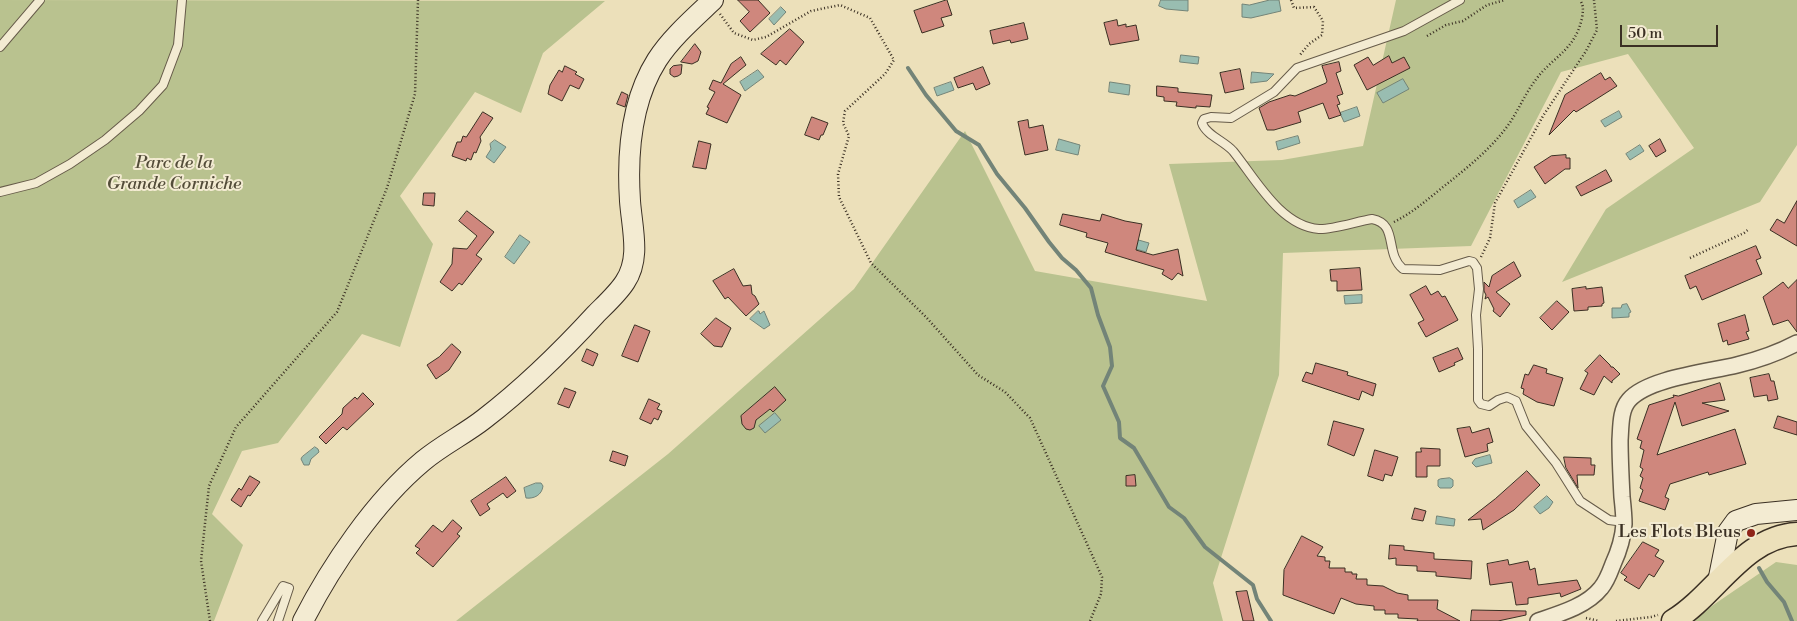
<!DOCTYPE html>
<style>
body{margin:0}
#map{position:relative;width:1797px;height:621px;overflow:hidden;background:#ece0ba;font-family:"Libre Bodoni",serif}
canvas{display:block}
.scale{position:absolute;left:1620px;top:25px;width:98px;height:22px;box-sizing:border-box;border:2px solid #3a2f23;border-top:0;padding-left:6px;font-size:15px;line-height:18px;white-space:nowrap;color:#3a2f23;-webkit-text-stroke:4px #f3ebd2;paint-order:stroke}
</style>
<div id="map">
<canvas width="1797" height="621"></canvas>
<div class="scale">50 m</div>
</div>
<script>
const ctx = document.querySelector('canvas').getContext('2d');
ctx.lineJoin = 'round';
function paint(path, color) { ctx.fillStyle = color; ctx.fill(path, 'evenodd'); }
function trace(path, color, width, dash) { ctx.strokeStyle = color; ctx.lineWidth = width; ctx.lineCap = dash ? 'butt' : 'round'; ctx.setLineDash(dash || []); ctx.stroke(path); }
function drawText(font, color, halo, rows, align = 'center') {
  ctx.font = font + ' "Libre Bodoni",serif'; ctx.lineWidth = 4; ctx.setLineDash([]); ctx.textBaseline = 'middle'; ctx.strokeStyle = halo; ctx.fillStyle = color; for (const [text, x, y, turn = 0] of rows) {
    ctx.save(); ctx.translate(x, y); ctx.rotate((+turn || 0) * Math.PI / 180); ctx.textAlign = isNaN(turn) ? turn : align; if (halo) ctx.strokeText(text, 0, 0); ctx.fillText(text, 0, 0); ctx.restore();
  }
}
const green = new Path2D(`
 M0,0L605,1L543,53L521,113L475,92L400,196L433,244L400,347L362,334L278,443L242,451L212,514L243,545L214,621H0Z
 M1396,0H1797V145L1760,202L1562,282L1606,209L1694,148L1628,54L1561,72L1471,246L1283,253L1279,375L1213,583L1223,621H456L668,454L854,289L965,131L1035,271L1207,301L1169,164L1282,160L1363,146Z
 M1776,562L1797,565V621H1690Z`);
const water = new Path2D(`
 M1161,0H1188V11L1166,9L1159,6Z
 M1270,0H1279L1281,11L1251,18L1242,17V4L1249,5Z
 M781,7L786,12L774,25L769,19Z
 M1181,55L1199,57L1198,64L1180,62Z
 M758,70L764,77L745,91L740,82Z
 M1252,72L1274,74L1267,81L1251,83Z
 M1403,79L1409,89L1383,103L1377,93Z
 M951,82L954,90L937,96L934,88Z
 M1110,82L1130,85L1129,95L1109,92Z
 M1357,107L1360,116L1344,122L1340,113Z
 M1619,111L1622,117L1605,127L1601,121Z
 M1298,136L1300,143L1278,150L1276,142Z
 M1059,139L1080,145L1078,155L1056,150Z
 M495,140L506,147L494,163L486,157L491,149L490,144Z
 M1640,145L1644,151L1630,160L1626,154Z
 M1531,190L1536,197L1518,208L1514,201Z
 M520,235L530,242L514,264L505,257Z
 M1128,237L1149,243L1146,252L1126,246Z
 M1362,295V303L1345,304L1344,296Z
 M1627,304L1631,312L1629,313V317L1612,318V308H1621L1622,305Z
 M758,311H759L760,314L764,311L770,325L764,329L750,319Z
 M775,413L781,420L765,433L759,426Z
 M315,447L318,449L319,452L311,459L309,465H304L301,459L302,457Z
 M1490,455L1492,463L1476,467L1472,463L1475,459Z
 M1450,478L1453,480V486L1451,488H1440L1438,486V480L1440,479Z
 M536,483H541L543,486C542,495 534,499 526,498L524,488Z
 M1547,496L1553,502L1549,508L1540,514L1534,507Z
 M1437,516L1455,519L1454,526L1436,524Z`);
const stream = new Path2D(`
 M908,68L926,95L956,131L979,145L997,174L1025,208L1049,242L1062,258L1076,270L1091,288L1098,315L1110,347L1112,366L1103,386L1119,422L1120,438L1134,448L1169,507L1184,518L1205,547L1253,585L1257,599L1271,621
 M1759,568L1767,582L1784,602L1792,621`);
const building = new Path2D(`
 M738,0H758L770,13L750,32L740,21L749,12Z
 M947,0L952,15L941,18L944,26L922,33L914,11Z
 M1117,20L1118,26L1126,24V27L1136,25L1139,40L1110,45L1104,23Z
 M1024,23L1028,39L1011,43L1010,40L993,44L990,31Z
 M790,29L804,42L786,65L780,60L776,65L761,54Z
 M695,44L701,52L698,61L692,64L681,62Z
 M1389,56L1392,63L1404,57L1410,68L1367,90L1354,65L1368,57L1373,65Z
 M741,57L746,65L723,84L741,95L727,123L706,114L709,108L707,107L715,92L709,89L713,80L721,83L731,64Z
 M1339,62L1341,71L1336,73L1343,94L1337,96L1340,104L1337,105L1341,115L1329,119L1323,103L1298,112L1301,122L1274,130H1267L1259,108L1269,102L1290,95L1295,96L1326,83L1327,81L1322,66Z
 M682,65L681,74L678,76L674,77L670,74V69L673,66Z
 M565,66L577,72L575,74L584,79L579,89L570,85L562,101L548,94L550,85L559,70L562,72Z
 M983,67L990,84L976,90L973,83L958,88L954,78Z
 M1240,69L1244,89L1225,93L1220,73Z
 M1601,73L1605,80L1610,77L1617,86L1576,112L1574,110L1549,135L1565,95Z
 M1157,86L1178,88V92L1212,95L1210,107L1196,106V108L1176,106L1177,102L1164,101V97L1157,96Z
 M622,92L628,95L625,107L617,104Z
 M483,112L493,118L480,137L481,141L476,153L474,152L471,160L467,158L466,161L452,156L457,142H461L463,136L466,137Z
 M812,117L828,123L823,135H821L819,140L805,135Z
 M1028,120L1029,128L1043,125L1048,150L1025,155L1018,122Z
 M1660,139L1666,151L1656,157L1649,146Z
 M699,141L711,144L706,169L693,167Z
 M1566,155V158H1570V169H1565L1545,184L1534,167L1551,156Z
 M1606,170L1612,181L1581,196L1576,187Z
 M424,193H435L434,206L423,205Z
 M1797,201V246L1770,230L1777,219L1784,223Z
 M467,211L494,232L476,255L482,259L462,285L459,283L452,291L440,282L452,264L453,248L467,249L477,236L459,221Z
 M1063,214L1100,221L1102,214L1125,221L1142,224L1136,250L1153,255L1178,249L1183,276L1178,273L1172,280L1162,274L1164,270L1105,252L1108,243L1086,237L1087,233L1060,225Z
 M1756,246L1761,258L1756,260L1762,274L1702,300L1696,286L1690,289L1685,276Z
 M1514,262L1521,276L1496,292L1510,304L1500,317L1493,311L1494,309L1488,297L1485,299L1486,295L1484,291V282L1489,287L1492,276Z
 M1360,268L1362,290L1337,291V281H1331L1330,270Z
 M734,269L743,286L751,285L752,294L755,296L759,304L746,316L728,297L725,299L713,281Z
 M1797,280V332L1788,320L1773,325L1763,297L1783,282L1788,288Z
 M1426,286L1431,295L1438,291L1442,297L1445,296L1458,320L1426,337L1418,323L1424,320L1410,295Z
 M1586,287V289L1602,287L1604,303L1602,304V306L1588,307V310L1574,311L1572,289Z
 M1557,301L1569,312L1552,330L1540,318Z
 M1745,315L1749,331L1746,332L1749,339L1728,345L1727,340L1723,342L1718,324Z
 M716,318L731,328L722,347L714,346L701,334Z
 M635,325L650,331L638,362L622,356Z
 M452,344L461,352L449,370L436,379L427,365L439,357Z
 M1458,348L1463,359L1454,363L1455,365L1439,372L1433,358Z
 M587,349L598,354L593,366L582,361Z
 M1600,355L1610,365L1611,367H1613L1620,374L1612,381V383L1604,376L1594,395L1580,389L1588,373L1585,371Z
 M1316,363L1348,372L1347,375L1376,384L1373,396L1362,391L1359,400L1302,381L1306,372L1312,374Z
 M1534,365L1547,369L1546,373L1563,378L1554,406L1537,402L1523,394L1524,389L1521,388L1525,374L1528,375Z
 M1769,374L1771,381H1774L1778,399L1768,401L1767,395L1754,397L1750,378Z
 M1720,383L1725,400L1702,403L1729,411L1682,426L1675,402L1657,455L1735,429L1746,464L1709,475L1708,472L1670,484L1665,497L1669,499L1665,510L1639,501L1643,490L1640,488L1643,478L1640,476L1643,469L1640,467L1644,450L1640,448L1642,441L1637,439L1649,405L1674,397L1673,395L1678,396Z
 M775,387L786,400L773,412L770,409L756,420L754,428L750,430L746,429L742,424L741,416Z
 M565,388L576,392L569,408L558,404Z
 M363,393L374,404L347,430L343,427L326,444L319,437L342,414L343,408L355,397L357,399Z
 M649,399L660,404L657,409L662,411L658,420L654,418L651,424L640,419Z
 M1778,416L1797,422V435L1774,428Z
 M1334,421L1364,429L1354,456L1328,445Z
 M1470,427L1472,433L1489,428L1493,442L1487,444L1488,451L1465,457L1457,429Z
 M1421,448L1440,449V466H1427V477H1416V452H1421Z
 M1375,450L1398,457L1392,476L1385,474L1383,481L1368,476Z
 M613,451L628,456L625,466L610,461Z
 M1564,457L1591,458V465H1595L1594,475H1577L1578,488L1566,468Z
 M1527,471L1540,485L1514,510L1483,530L1481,519L1468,520L1495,499Z
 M1135,475L1136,486H1126V476Z
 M250,476L260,482L250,496L248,495L241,507L231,500L239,488L241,490Z
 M506,477L516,491L507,498L503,493L487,504L490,509L480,516L471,501Z
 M1415,508L1426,511L1423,521L1412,519Z
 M453,520L462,528L457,534L460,536L433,567L416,553L420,549L415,546L433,525L442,532Z
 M1302,536L1323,547L1317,556L1325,557V561H1330L1329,568H1345V572H1352V574H1357L1356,579H1367V585L1383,586L1397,593L1408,595V600H1438L1437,609L1460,621H1417L1418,619L1398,618V614H1385V610H1374V606L1356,604L1341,598L1334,614L1283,595L1284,570Z
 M1643,542L1659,550L1655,556L1664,561L1654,577L1649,574L1639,589L1624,580L1627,577L1621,573Z
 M1390,545L1404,546V550L1434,553V559L1472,561L1471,579L1436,576V572L1417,571V566L1396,565V558L1389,559Z
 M1508,560L1509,565L1528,561L1530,570L1535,568L1538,585L1577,580L1581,589L1561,597L1560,593L1528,598V604L1516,605L1512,582L1490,585L1487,564Z
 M1247,591L1254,621H1243L1236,592Z
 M1472,610L1526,611V615L1498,621H1471Z`);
const path = new Path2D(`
 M1291,0L1294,8L1314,7L1323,21L1322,35L1309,44L1299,56
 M720,14L734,33L753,40L766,37L811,11L840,5L870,18L894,60L885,74L845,111L843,123L849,136L838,174L839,197L871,263L926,317L978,375L1005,392L1030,418L1102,577L1101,594L1090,621
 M1427,36L1446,25L1463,21L1487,5L1505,0
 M1394,222C1412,213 1427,200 1443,187C1467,168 1491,149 1509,124C1519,109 1526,92 1537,78C1554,56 1575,50 1582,18C1583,11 1584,6 1580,0
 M1481,257L1490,238L1495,203L1543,116L1586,51L1597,30L1594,0
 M1690,258L1744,233L1749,229
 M1586,618L1599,621
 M210,621L201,561L209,486L236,427L337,312L387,188L415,94L418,0
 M1616,621L1651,617L1658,615`);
const lane = new Path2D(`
 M1460,0L1404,31L1297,68L1274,92L1231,118L1211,117L1204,119L1202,123C1206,135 1224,141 1233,151C1255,178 1280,226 1319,229C1330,230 1359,221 1372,219C1399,224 1384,253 1403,269L1440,270L1469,261L1473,262L1477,268L1479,289L1476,315L1478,349V400L1481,404L1489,406L1498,400L1507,397L1516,401L1526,426L1556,463L1580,501L1609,520L1624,522
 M0,47L40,0
 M0,192L36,183L70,164L105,140L139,111L163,85L178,45L182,0
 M262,621L283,586L289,588L278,621`);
const street = new Path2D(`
 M1538,621C1559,614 1587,606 1601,588C1607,581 1610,572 1613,564C1619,551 1623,538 1624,524C1624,515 1623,506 1622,497C1621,478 1620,459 1620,440C1621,427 1620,410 1629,400C1648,378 1709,372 1737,365C1758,360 1778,353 1797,343`);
const secondary = new Path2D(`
 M1718,582L1728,532L1736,521L1756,514L1797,510
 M303,621C331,566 375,501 423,461C442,445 465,434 484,419C523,389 563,350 596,314C606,304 618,293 625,282C641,258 632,229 630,201C627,155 631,101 657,60C671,38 694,18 713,0`);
const primary = new Path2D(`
 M1673,621C1716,595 1743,537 1797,534`);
const markers = [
 [1751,533,5,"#8f2418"]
];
const parkNames = [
 ["Parc de la",174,164],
 ["Grande Corniche",174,185]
];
const poiNames = [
 ["Les Flots Bleus",1741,533]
];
paint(green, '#b9c28f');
paint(water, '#99bdb1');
trace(water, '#738478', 1);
trace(stream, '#738478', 4);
paint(building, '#cf877d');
trace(building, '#3a2f23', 1);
trace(lane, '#665b49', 10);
trace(street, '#665b49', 18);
trace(secondary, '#3a2f23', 22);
trace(primary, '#3a2f23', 25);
trace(path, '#3a2f23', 2.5, [1, 2.5]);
trace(lane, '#f3ebd2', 8);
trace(street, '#f3ebd2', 15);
trace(secondary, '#f3ebd2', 20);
trace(primary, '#ece0ba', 22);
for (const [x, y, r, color] of markers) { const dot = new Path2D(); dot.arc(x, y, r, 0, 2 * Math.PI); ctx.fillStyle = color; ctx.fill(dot); trace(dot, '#f3ebd2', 2); }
drawText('italic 18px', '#534c39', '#f3ebd2', parkNames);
drawText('18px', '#3a2f23', '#f3ebd2', poiNames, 'right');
</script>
